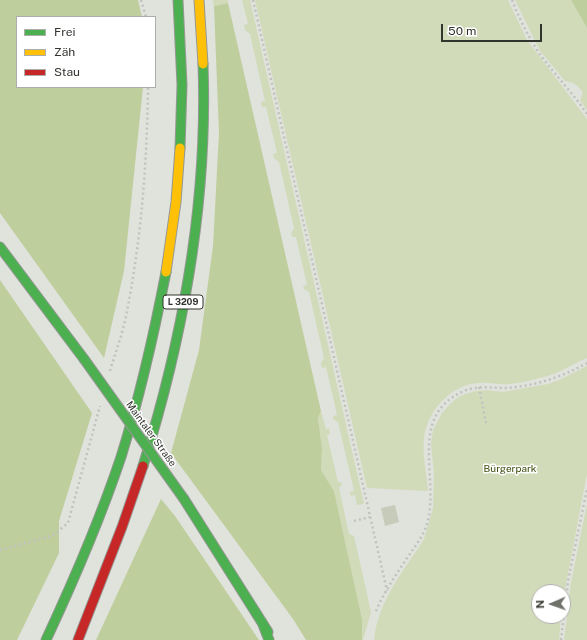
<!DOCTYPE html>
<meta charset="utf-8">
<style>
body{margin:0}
#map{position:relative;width:587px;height:640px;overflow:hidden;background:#e0e2dc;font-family:"Public Sans",sans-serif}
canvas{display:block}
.legend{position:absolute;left:16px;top:16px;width:140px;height:72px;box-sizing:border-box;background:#fff;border:1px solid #adaeab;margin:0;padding:5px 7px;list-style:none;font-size:12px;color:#32342e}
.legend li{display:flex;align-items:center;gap:8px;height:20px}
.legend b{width:20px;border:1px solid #adaeab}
.north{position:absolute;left:531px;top:584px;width:40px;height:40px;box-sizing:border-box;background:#fff;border:1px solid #adaeab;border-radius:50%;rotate:268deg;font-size:11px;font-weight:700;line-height:16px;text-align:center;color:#32342e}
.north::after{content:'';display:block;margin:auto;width:14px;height:18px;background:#6f716b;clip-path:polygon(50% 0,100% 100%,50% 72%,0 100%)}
.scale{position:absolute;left:441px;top:24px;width:101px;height:18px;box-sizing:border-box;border:2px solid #32342e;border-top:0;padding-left:5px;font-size:12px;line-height:14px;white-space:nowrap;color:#32342e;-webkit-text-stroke:3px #fff;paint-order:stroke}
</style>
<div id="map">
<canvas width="587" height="640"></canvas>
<ul class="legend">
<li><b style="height:5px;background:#4caf50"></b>Frei</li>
<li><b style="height:5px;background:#ffc107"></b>Zäh</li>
<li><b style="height:5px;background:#c62828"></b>Stau</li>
</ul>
<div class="north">N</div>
<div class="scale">50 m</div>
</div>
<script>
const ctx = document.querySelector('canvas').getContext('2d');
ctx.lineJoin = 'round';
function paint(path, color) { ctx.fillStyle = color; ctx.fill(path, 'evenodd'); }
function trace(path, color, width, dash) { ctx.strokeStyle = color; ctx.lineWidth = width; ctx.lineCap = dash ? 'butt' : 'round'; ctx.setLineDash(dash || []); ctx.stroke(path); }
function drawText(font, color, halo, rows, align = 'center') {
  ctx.font = font + ' "Public Sans",sans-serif'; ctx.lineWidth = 3; ctx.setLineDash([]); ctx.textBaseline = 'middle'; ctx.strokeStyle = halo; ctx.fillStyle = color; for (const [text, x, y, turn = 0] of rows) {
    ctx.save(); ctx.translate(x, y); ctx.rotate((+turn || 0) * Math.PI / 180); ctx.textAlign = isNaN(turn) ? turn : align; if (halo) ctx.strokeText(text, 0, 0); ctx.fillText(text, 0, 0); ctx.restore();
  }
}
const green = new Path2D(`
 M213,0H228V3L214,6Z
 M242,0H250L364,504L357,505L355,495L351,496L350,492L354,491L338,422L333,419V416L337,415L326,367L322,368L321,363L324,358L309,292L304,289L303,286L307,285L296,237H292L291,233L294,228L279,162L274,158L273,154L277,153L266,107H262L261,102L265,101L250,34L245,30L244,25L248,24Z
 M255,0H508L527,40L587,119V358C570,365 559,374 540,378C530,381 519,383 510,384C499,385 489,382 479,383C451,384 426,412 424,439C422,456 427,474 428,491L367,488Z
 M515,0H571L587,28V110L580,100L583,93C578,85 574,82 565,81L540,51Z
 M587,366V474L563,600V592H539V616H561L559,640H374C378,600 404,571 424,539L433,508L434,473L431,445L433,430L442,413L451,403L460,396L475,391L487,390L502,392L548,384L559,380Z
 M321,411L326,429L329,428L330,434L327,435L338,482H341L342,486L339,487L349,534L354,536L371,612L363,640H362V619L334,491L321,470L322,448L318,418Z
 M587,504V640H564L571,582Z`);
const forest = new Path2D(`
 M0,0H138L142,17H17V87H143L124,271L104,358L0,213Z
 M571,0H587V28Z
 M228,3L321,411L318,418L322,448L321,470L334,491L362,619V640H306L293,619L171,453L199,350L213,246L219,133L214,6Z
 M0,280L92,413L59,521V553L17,640H0Z
 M161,499L175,516L259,640H96Z`);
const building = new Path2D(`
 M395,505L399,522L385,526L381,508Z`);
const path = new Path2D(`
 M141,0L146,17
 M253,0L387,591
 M512,0C519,18 528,36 539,53C554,74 573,93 587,114
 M110,371C115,354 121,338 125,321C141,244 147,165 148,87
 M479,387L486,423
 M354,521L370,517
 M0,550L52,536L68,523L100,406
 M376,611C384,592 396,575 407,558C414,548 421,539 426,527C442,480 405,417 464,391C478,385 492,388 506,388C535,386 562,377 587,363
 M561,640L568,581L587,489`);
const fast = new Path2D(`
 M178,0L182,85L180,148
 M0,247L84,359
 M143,466C183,338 208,199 203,64
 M184,499L268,632
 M262,622L269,640
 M46,640C74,580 100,520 121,457C140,396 154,334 166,272`);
const slow = new Path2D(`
 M199,0L203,64
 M166,272L176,202L180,148`);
const jam = new Path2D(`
 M78,640L122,527L143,466`);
const fastBridge = new Path2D(`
 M84,359L184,499`);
const shields = [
 [183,302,40]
];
const shieldNames = [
 ["L 3209",183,302]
];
const streetNames = [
 ["Maintaler Straße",151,434,54]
];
const parkNames = [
 ["Bürgerpark",510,469]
];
paint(green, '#d1dbba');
paint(forest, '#bfce9d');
paint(building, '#c6ccb9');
trace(fast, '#969893', 11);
trace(slow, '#969893', 11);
trace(jam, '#969893', 11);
trace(path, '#c1c2be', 2.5, [2, 3]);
trace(fast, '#4caf50', 9);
trace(slow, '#ffc107', 9);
trace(jam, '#c62828', 9);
trace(fastBridge, '#969893', 11, []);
trace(fastBridge, '#4caf50', 9);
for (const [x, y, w] of shields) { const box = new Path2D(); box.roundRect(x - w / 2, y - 7, w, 14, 3); ctx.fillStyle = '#fff'; ctx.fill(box); trace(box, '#32342e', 1); }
drawText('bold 9px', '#32342e', null, shieldNames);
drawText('10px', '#32342e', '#fff', streetNames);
drawText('10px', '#384707', '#fff', parkNames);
</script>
